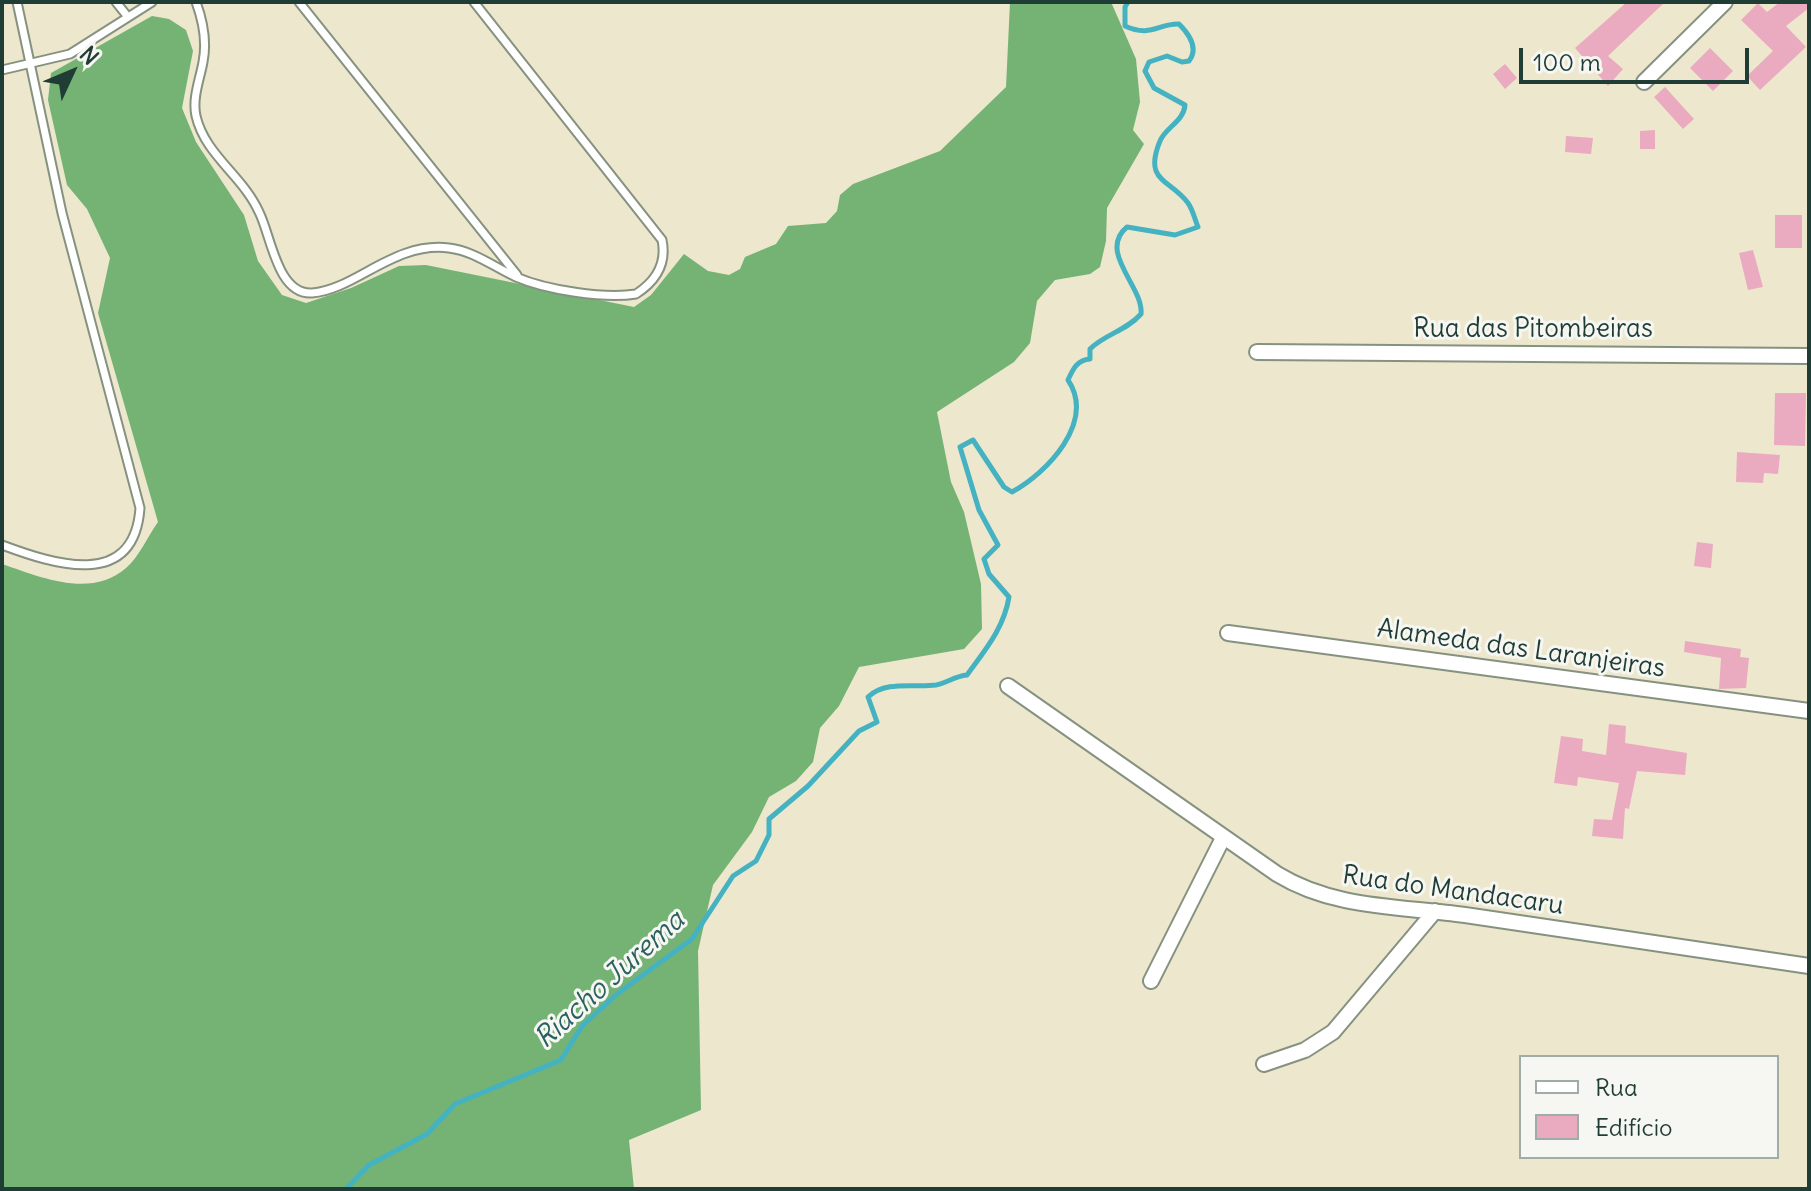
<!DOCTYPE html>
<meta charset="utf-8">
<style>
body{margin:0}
#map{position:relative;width:1811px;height:1191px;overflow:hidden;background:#ede7cd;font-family:Delius,sans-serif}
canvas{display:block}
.frame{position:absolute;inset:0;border:4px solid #1f3d34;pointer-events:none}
.legend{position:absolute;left:1519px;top:1055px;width:260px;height:104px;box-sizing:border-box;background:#f6f6f2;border:2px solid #a0aca6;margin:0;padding:10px 14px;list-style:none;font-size:24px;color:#1f3d34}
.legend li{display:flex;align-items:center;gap:16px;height:40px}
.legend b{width:40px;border:2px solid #a0aca6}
.north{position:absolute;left:32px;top:32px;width:80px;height:80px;-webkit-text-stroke:6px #f6f6f2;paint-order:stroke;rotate:46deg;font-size:22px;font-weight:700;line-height:32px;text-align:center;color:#1f3d34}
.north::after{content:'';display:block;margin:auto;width:28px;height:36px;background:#1f3d34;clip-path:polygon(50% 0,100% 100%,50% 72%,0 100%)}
.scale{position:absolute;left:1519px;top:48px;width:230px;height:36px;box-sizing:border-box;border:4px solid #1f3d34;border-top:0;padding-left:10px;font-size:24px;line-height:28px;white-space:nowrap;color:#1f3d34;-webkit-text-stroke:6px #f6f6f2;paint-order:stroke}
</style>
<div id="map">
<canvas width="1811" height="1191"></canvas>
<div class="frame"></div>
<ul class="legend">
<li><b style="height:10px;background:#fff"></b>Rua</li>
<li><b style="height:22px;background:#eaabc0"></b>Edifício</li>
</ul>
<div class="north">N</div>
<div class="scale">100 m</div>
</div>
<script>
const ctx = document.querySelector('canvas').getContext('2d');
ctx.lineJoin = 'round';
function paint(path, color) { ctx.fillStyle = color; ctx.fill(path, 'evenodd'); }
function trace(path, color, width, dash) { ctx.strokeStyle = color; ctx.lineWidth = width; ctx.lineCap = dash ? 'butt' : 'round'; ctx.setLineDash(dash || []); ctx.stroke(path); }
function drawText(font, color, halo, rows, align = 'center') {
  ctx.font = font + ' Delius,sans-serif'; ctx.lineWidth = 6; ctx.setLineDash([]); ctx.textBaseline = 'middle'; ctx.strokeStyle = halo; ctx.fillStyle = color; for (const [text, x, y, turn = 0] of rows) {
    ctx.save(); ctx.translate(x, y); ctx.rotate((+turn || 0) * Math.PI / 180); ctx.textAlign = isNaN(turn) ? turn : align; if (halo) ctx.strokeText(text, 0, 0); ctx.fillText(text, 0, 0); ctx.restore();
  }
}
const forest = new Path2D(`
 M1010,2H1111L1136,59L1140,102L1133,130L1144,144L1107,208L1106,241L1100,267L1090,274L1055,280L1037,301L1030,343L1014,362L937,412L951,482L964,512L981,584L982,629L964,649L859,667L839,706L820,728L813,762L796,781L769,797L752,832L713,885L698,951L701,1110L629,1140L634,1189H2V564C40,577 91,599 126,568C139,557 148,536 158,522L98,313L110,258L87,209L67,185L48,100L51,73L152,16L169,19L186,30L193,51L182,108L196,142L244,215L258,261L282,295L306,303L351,288L399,266L426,265L634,307L651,295L684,254L708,271L729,275L740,269L745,257L776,244L788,226L826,223L837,211L840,195L853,184L940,151L1006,87Z`);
const stream = new Path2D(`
 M346,1189L369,1165L427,1134L455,1104L561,1060L582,1026L617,994L692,939L733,876L756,861L769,835V819L808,786L859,731L877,722L868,697C886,680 914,688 936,685C947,683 955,676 967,675C985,650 1004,628 1009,597L989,574L984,559L998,545L979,510L960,447L973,440L1004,487L1012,492C1047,473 1096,422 1068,380C1073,369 1077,360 1090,359V349C1105,334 1126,331 1141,314C1144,287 1097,252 1127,227L1175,235L1198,227C1195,220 1193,210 1188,203C1170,179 1143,182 1160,141C1165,128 1184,121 1185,105L1154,88L1145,71L1149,62L1167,56L1182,62L1189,61C1199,48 1189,34 1179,24C1159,23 1151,38 1125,26V7L1128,2`);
const building = new Path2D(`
 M1627,2H1665L1608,56L1623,69L1608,86L1575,48Z
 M1780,2H1809V8L1786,26L1806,47L1760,90L1747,76L1773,51L1741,20L1758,3L1767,12Z
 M1710,48L1733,71L1713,91L1690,68Z
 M1505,64L1517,78L1505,89L1493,74Z
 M1665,87L1694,119L1683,129L1654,97Z
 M1655,130V149H1640V131Z
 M1566,136L1593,138L1591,154L1565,152Z
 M1775,215H1802V248H1775Z
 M1753,250L1763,287L1748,290L1739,253Z
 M1775,393H1806L1805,446L1774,445Z
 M1737,452L1780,455L1778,474L1764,473L1763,483L1736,482Z
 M1697,542L1713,544L1711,568L1694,566Z
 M1685,641L1741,649L1740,657L1749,658L1746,688L1719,689L1721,658L1684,652Z
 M1609,724L1626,726L1625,743L1687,753L1685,775L1637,771L1629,809L1625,808L1623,839L1592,836L1594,819L1612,820L1619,783L1578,777L1577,786L1554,783L1561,736L1583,739L1582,751L1606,755Z`);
const service = new Path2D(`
 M116,2L128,17
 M196,2C203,21 207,42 203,62C200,79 192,98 196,116C205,155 243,176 259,212C271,235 277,295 312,293C355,290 394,241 449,248C474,251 494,267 516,277C546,290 604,299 636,294C656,281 667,264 662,240L474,2
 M299,2L517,275
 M2,70L70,54L152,2
 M2,545C53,564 134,591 140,508L62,213L17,2`);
const minor = new Path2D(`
 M1644,82L1725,2
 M1257,352L1809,356
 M1228,633L1809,711
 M1008,686L1277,874C1334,909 1400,906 1465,915C1580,932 1694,949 1809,966
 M1151,981L1223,838
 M1264,1064L1305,1050L1333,1032L1435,911`);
const streetNames = [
 ["Rua das Pitombeiras",1533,330],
 ["Alameda das Laranjeiras",1521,649,8],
 ["Rua do Mandacaru",1453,891,8]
];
const waterNames = [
 ["Riacho Jurema",610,980,-42]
];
paint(forest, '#74b374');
trace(stream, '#45b2c2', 5);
paint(building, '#eaabc0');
trace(service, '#869280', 11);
trace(minor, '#869280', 18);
trace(service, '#fff', 7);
trace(minor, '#fff', 14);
drawText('26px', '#1f3d34', '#f6f6f2', streetNames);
drawText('italic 28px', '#2a605f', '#f6f6f2', waterNames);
</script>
